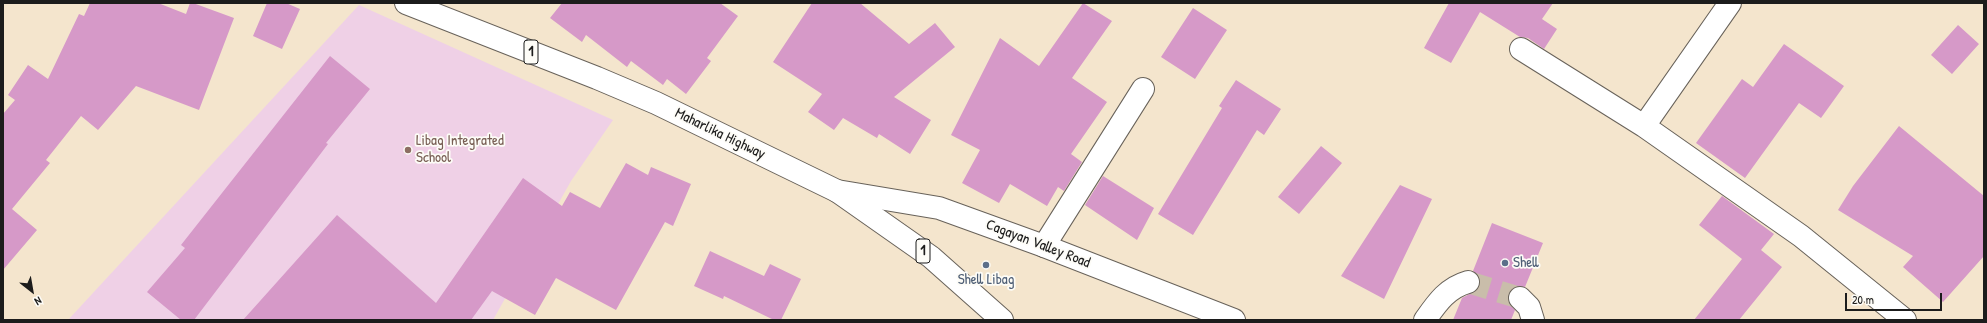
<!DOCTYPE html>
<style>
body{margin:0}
#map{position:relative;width:1987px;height:323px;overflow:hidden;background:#f4e5cd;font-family:"Patrick Hand",sans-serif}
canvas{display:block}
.frame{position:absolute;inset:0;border:4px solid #1c1c1c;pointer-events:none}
.north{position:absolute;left:12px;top:271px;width:40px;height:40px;-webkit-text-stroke:3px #fdfcf7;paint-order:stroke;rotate:149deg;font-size:11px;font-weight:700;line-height:16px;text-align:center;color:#1c1c1c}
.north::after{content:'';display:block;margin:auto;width:14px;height:18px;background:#1c1c1c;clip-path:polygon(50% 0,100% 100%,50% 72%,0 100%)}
.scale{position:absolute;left:1845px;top:293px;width:97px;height:18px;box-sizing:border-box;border:2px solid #1c1c1c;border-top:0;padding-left:5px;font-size:12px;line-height:14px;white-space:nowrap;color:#1c1c1c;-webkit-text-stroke:3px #fdfcf7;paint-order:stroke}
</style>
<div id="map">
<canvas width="1987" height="323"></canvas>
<div class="frame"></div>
<div class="north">N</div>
<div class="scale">20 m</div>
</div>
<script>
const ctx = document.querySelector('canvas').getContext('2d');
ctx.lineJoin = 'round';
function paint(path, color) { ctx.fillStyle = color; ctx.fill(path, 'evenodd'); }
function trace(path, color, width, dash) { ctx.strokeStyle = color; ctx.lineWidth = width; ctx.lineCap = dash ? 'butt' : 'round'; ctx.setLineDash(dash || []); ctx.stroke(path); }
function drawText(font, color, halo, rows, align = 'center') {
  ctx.font = font + ' "Patrick Hand",sans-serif'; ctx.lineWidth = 3.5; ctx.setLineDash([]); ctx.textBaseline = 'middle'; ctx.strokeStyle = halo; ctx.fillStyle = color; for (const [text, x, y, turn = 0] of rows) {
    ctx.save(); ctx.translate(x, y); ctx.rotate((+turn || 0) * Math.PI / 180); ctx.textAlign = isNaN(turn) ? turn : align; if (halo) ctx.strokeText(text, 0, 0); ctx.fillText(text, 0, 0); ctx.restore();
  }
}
const built = new Path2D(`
 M359,5L613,120L571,181L493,320H68Z`);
const building = new Path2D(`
 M90,3H158L186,14L190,3H193L234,18L199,110L136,86L98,130L81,116L46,160L50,163L12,209L37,230L3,270V114L15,100L8,95L28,65L48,79L79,14L84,16Z
 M267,3H286L300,9L282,49L253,36Z
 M562,3H720L738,16L707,58L711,61L686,94L667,79L663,85L631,61L627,67L586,35L582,42L550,18Z
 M812,3H860L909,44L935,23L955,47L894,97L931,120L910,154L879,134L877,138L843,118L834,130L808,112L822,94L773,62Z
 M1083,3L1112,21L1072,78L1107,102L1071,154L1082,162L1064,191L1058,187L1047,206L1010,184L999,203L962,183L980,150L951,135L1000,38L1039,66Z
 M1449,3H1553L1542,19L1557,29L1544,49L1528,38L1520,37L1480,12L1451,63L1424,48Z
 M1193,8L1227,30L1195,79L1161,57Z
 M1958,25L1979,44L1952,74L1931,55Z
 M1784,44L1844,86L1821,118L1799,103L1745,178L1696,143L1742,79L1753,87Z
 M330,56L370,89L326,143L328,144L194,320H181L147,292L185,248L181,245Z
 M1236,80L1281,109L1264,135L1257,130L1193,235L1158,214L1222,108L1219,106Z
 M1899,126L1984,196V256L1943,302L1903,267L1913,256L1838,210L1853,186Z
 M1321,146L1342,163L1299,214L1278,197Z
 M626,163L648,175L651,167L691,184L673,226L665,222L616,310L556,278L535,315L492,291L471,320H243L337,215L436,303L523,178L562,206L570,192L600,208Z
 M1103,176L1154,208L1137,240L1085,205Z
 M1400,185L1432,199L1384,299L1341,276Z
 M1722,196L1774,234L1761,250L1782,267L1739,320H1694L1742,259L1699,225Z
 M1492,223L1543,243L1525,287L1516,286L1511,289L1508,294V302L1515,310L1511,320H1453L1462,298L1477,290L1480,285V277L1473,271Z
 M710,251L764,276L770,264L801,279L781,320H774L724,296L723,299L694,286Z`);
const minorTunnel = new Path2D(`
 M1468,282L1520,298`);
const minor = new Path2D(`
 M1521,49L1644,126L1801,236L1905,320
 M1644,126L1730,3
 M1044,246L1143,89
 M1520,298L1529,307L1533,320
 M1425,320C1437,303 1447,288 1468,282`);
const major = new Path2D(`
 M837,191L939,208L1044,246L1234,320`);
const highway = new Path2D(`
 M406,3L597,78L656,103L837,191L931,257L1002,320`);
const markers = [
 [408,150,4,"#8d6e63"],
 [1505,263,4,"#5c6f8a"],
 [986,265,4,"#5c6f8a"]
];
const shields = [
 [531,52,14],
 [923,251,14]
];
const shieldNames = [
 ["1",531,52],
 ["1",923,251]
];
const streetNames = [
 ["Maharlika Highway",720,134,26],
 ["Cagayan Valley Road",1038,244,21]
];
const educationNames = [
 ["Libag Integrated",416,141],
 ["School",416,158]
];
const serviceNames = [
 ["Shell",1513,263],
 ["Shell Libag",986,280,"center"]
];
paint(built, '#efd0e6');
paint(building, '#d699c8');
trace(minorTunnel, '#c9bdaa', 22, [22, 11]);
trace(minor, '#68625a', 24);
trace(major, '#68625a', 24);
trace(highway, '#68625a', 24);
trace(minor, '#fff', 22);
trace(major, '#fff', 22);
trace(highway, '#fff', 22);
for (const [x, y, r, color] of markers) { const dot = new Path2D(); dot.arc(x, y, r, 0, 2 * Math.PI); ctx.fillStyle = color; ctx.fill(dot); trace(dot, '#fdfcf7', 1.5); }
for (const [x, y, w] of shields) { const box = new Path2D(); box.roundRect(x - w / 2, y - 12, w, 24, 3); ctx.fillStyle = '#fdfcf7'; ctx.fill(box); trace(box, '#1c1c1c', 1); }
drawText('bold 14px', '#1c1c1c', null, shieldNames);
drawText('15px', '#1c1c1c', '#fdfcf7', streetNames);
drawText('15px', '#785e54', '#fdfcf7', educationNames, 'left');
drawText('15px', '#4e5e75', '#fdfcf7', serviceNames, 'left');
</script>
